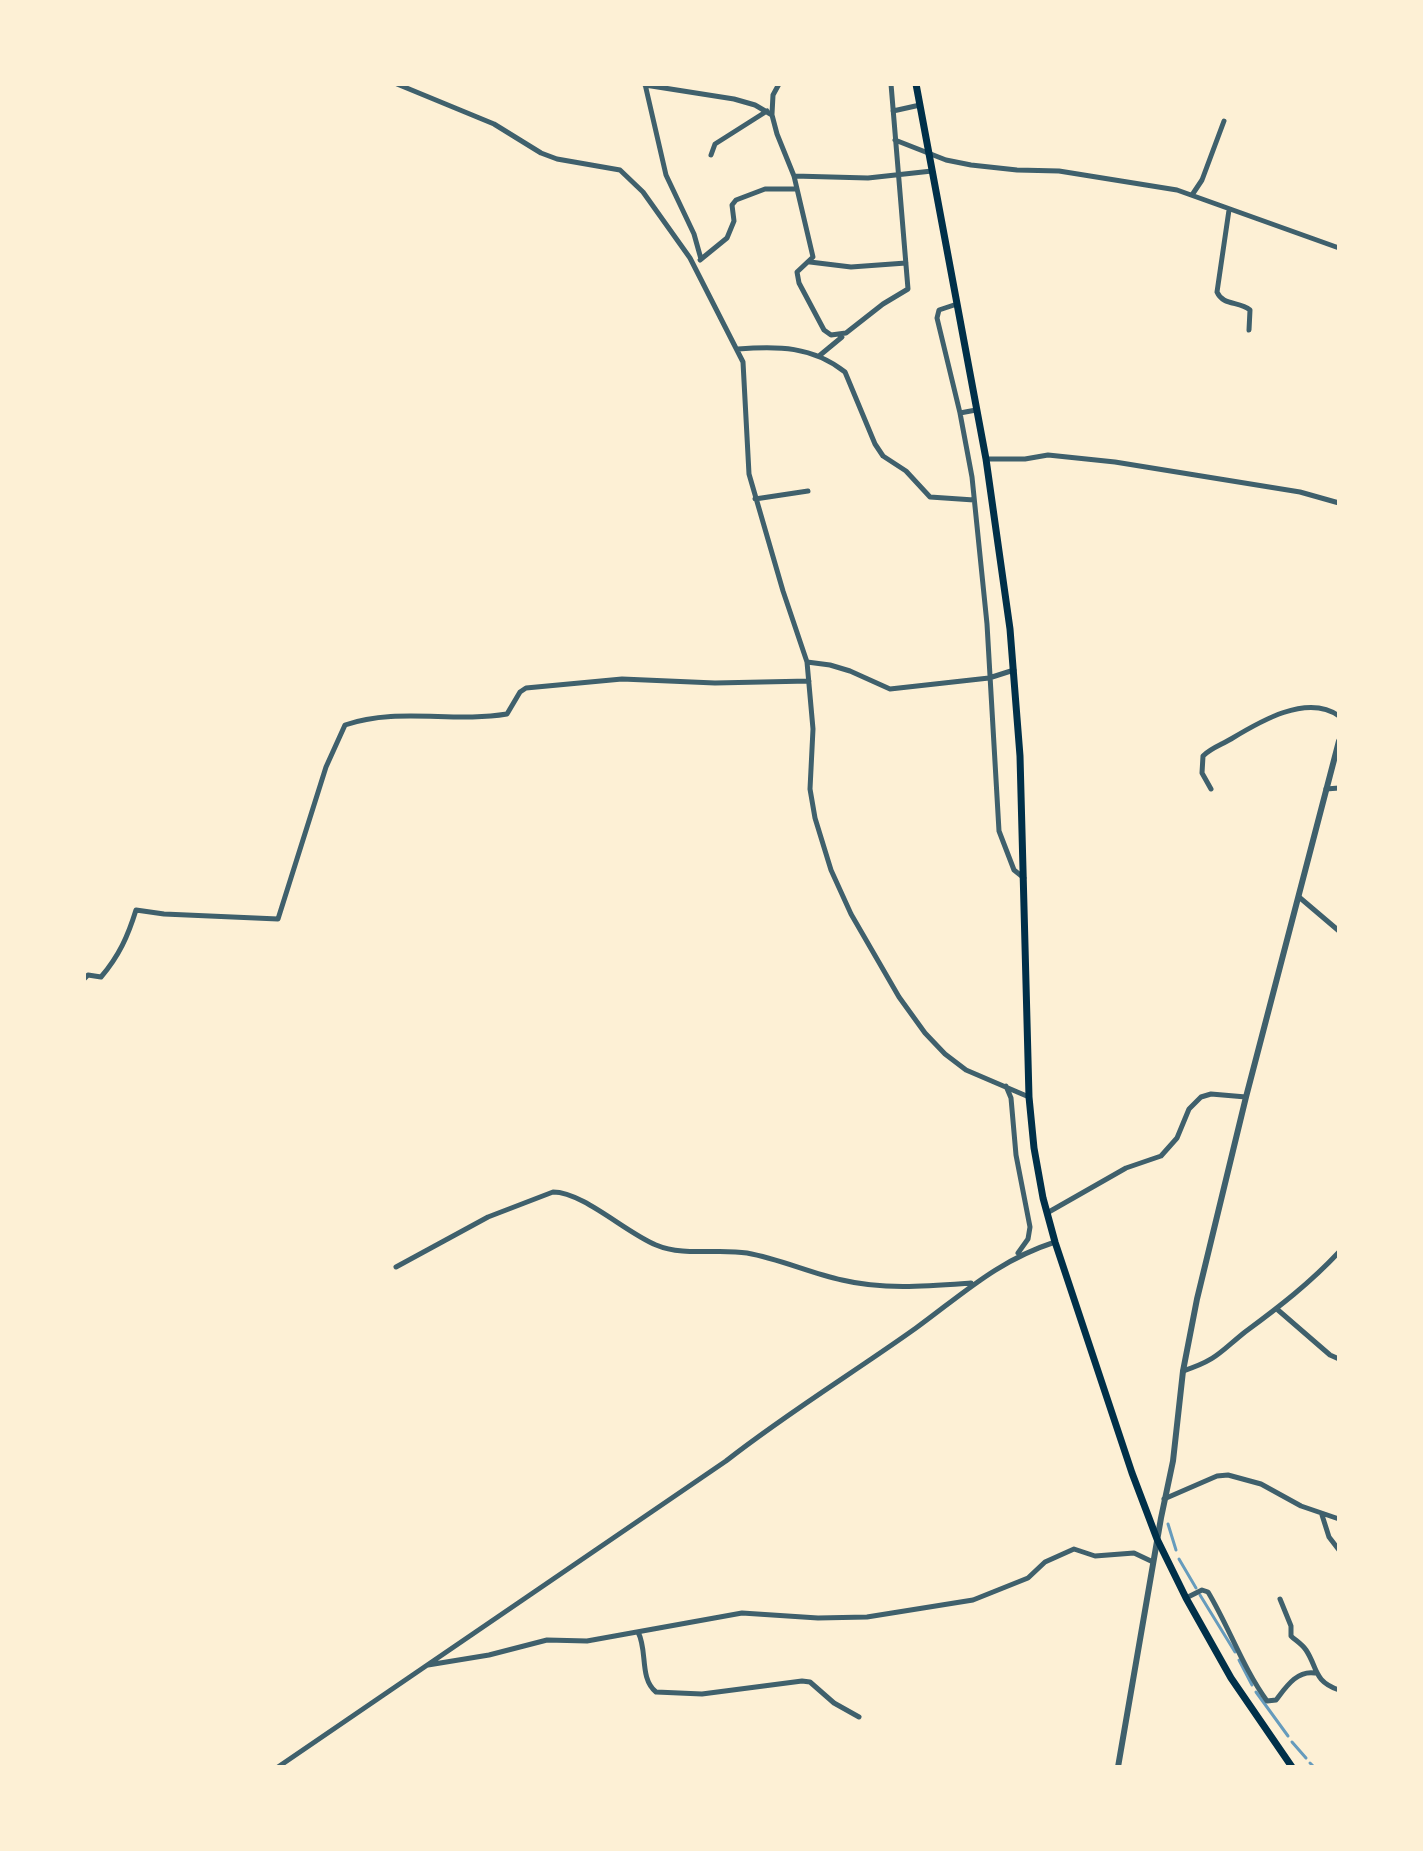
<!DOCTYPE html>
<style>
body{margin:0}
#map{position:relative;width:1423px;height:1851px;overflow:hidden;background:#fdf0d5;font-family:"Libre Baskerville",serif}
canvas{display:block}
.frame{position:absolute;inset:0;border:86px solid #fdf0d5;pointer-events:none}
</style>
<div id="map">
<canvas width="1423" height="1851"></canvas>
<div class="frame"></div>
</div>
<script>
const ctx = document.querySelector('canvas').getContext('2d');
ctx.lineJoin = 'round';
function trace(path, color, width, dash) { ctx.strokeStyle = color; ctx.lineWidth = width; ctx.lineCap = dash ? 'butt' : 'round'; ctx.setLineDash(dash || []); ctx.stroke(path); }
const stream = new Path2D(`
 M1168,1524L1176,1550
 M1179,1559L1196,1588
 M1200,1595L1235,1652
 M1239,1660L1252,1685
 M1256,1692L1288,1736
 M1292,1742L1306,1758
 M1310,1763L1314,1767`);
const minor = new Path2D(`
 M397,84L494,124L541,153L557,159L620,170L643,192L690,258L743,362L749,474L783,591L807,662L813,729L810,789L815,818L831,870L851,914L899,997L925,1033L945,1054L966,1070L1029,1097
 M645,84L666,175L694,234L701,259
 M645,85L734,99L755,105L772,115L777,134L794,176L813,257L797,272L799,283L824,330L831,335L846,333L883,304L908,289L891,84
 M893,111L920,105
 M772,114L773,95L779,84
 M895,140L946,160L971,165L1017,170L1059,171L1177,190L1339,248
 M711,155L715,144L767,111
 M794,176L868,178L932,171
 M1192,195L1202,180L1224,121
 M1229,210L1217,292C1223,306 1239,301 1250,310L1249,330
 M700,260L727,238L734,221L732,205L736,200L765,189H797
 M810,262L851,267L906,263
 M957,304L939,310L937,318L960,413L976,410
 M738,349C778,346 812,346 845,372L875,444L883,456L906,471L930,497L974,500
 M819,356L842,337
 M960,413L972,477L987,624L999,831L1014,870L1024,878
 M986,459H1025L1048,455L1115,462L1300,492L1339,503
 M755,499L808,491
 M807,662L830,665L850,671L890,689L989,678L1014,670
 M1211,789L1202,773L1203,756C1211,748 1221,745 1231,739C1259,722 1307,693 1339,716
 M1326,789L1339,788
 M1299,897L1339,931
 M84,979L88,975L101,977C119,956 128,936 136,910L164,914L278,919L326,767L345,725C397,707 453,723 507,714L520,692L526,688L622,679L715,683L809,681
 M1006,1086L1011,1098L1016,1155L1030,1227L1028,1239L1018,1253
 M1047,1213L1126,1168L1161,1156L1177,1138L1189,1109L1201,1097L1211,1094L1246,1097
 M396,1267L488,1217L553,1192C583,1192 626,1233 656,1245C684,1257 718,1248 747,1253C780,1259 810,1273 842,1280C883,1290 929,1286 971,1283
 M1278,1310L1330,1355L1339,1359
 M1183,1371C1217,1360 1220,1352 1245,1332C1279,1307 1310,1283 1339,1252
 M1164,1499L1217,1476L1228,1475L1261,1484L1301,1506L1339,1519
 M1322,1515L1329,1537L1339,1550
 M1186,1598L1202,1590L1208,1592C1229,1627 1243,1668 1267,1701L1276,1700C1286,1687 1297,1670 1315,1673
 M1280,1599L1291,1626V1636C1295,1640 1302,1644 1306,1650C1318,1668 1313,1681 1339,1690
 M638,1632C648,1651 639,1678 656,1692L702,1694L802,1681L810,1682L834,1703L859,1717
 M428,1665L489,1655L547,1640L587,1641L742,1613L818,1618L867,1617L973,1600L1028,1578L1045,1562L1074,1549L1095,1556L1134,1553L1153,1562
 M278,1767L726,1461C787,1413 853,1373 916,1328C964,1293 997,1261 1055,1242`);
const tertiary = new Path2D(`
 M1118,1767L1161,1518L1173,1461L1183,1371L1197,1299L1246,1097L1339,741`);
const secondary = new Path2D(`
 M916,84L986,459L1010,629L1020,756L1029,1097L1034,1148L1043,1198L1055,1242L1132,1473L1157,1539L1186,1598L1231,1678L1292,1767`);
trace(stream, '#669bbc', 3);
trace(minor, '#3f606c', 5);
trace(tertiary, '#3f606c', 6);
trace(secondary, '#003049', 7);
</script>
